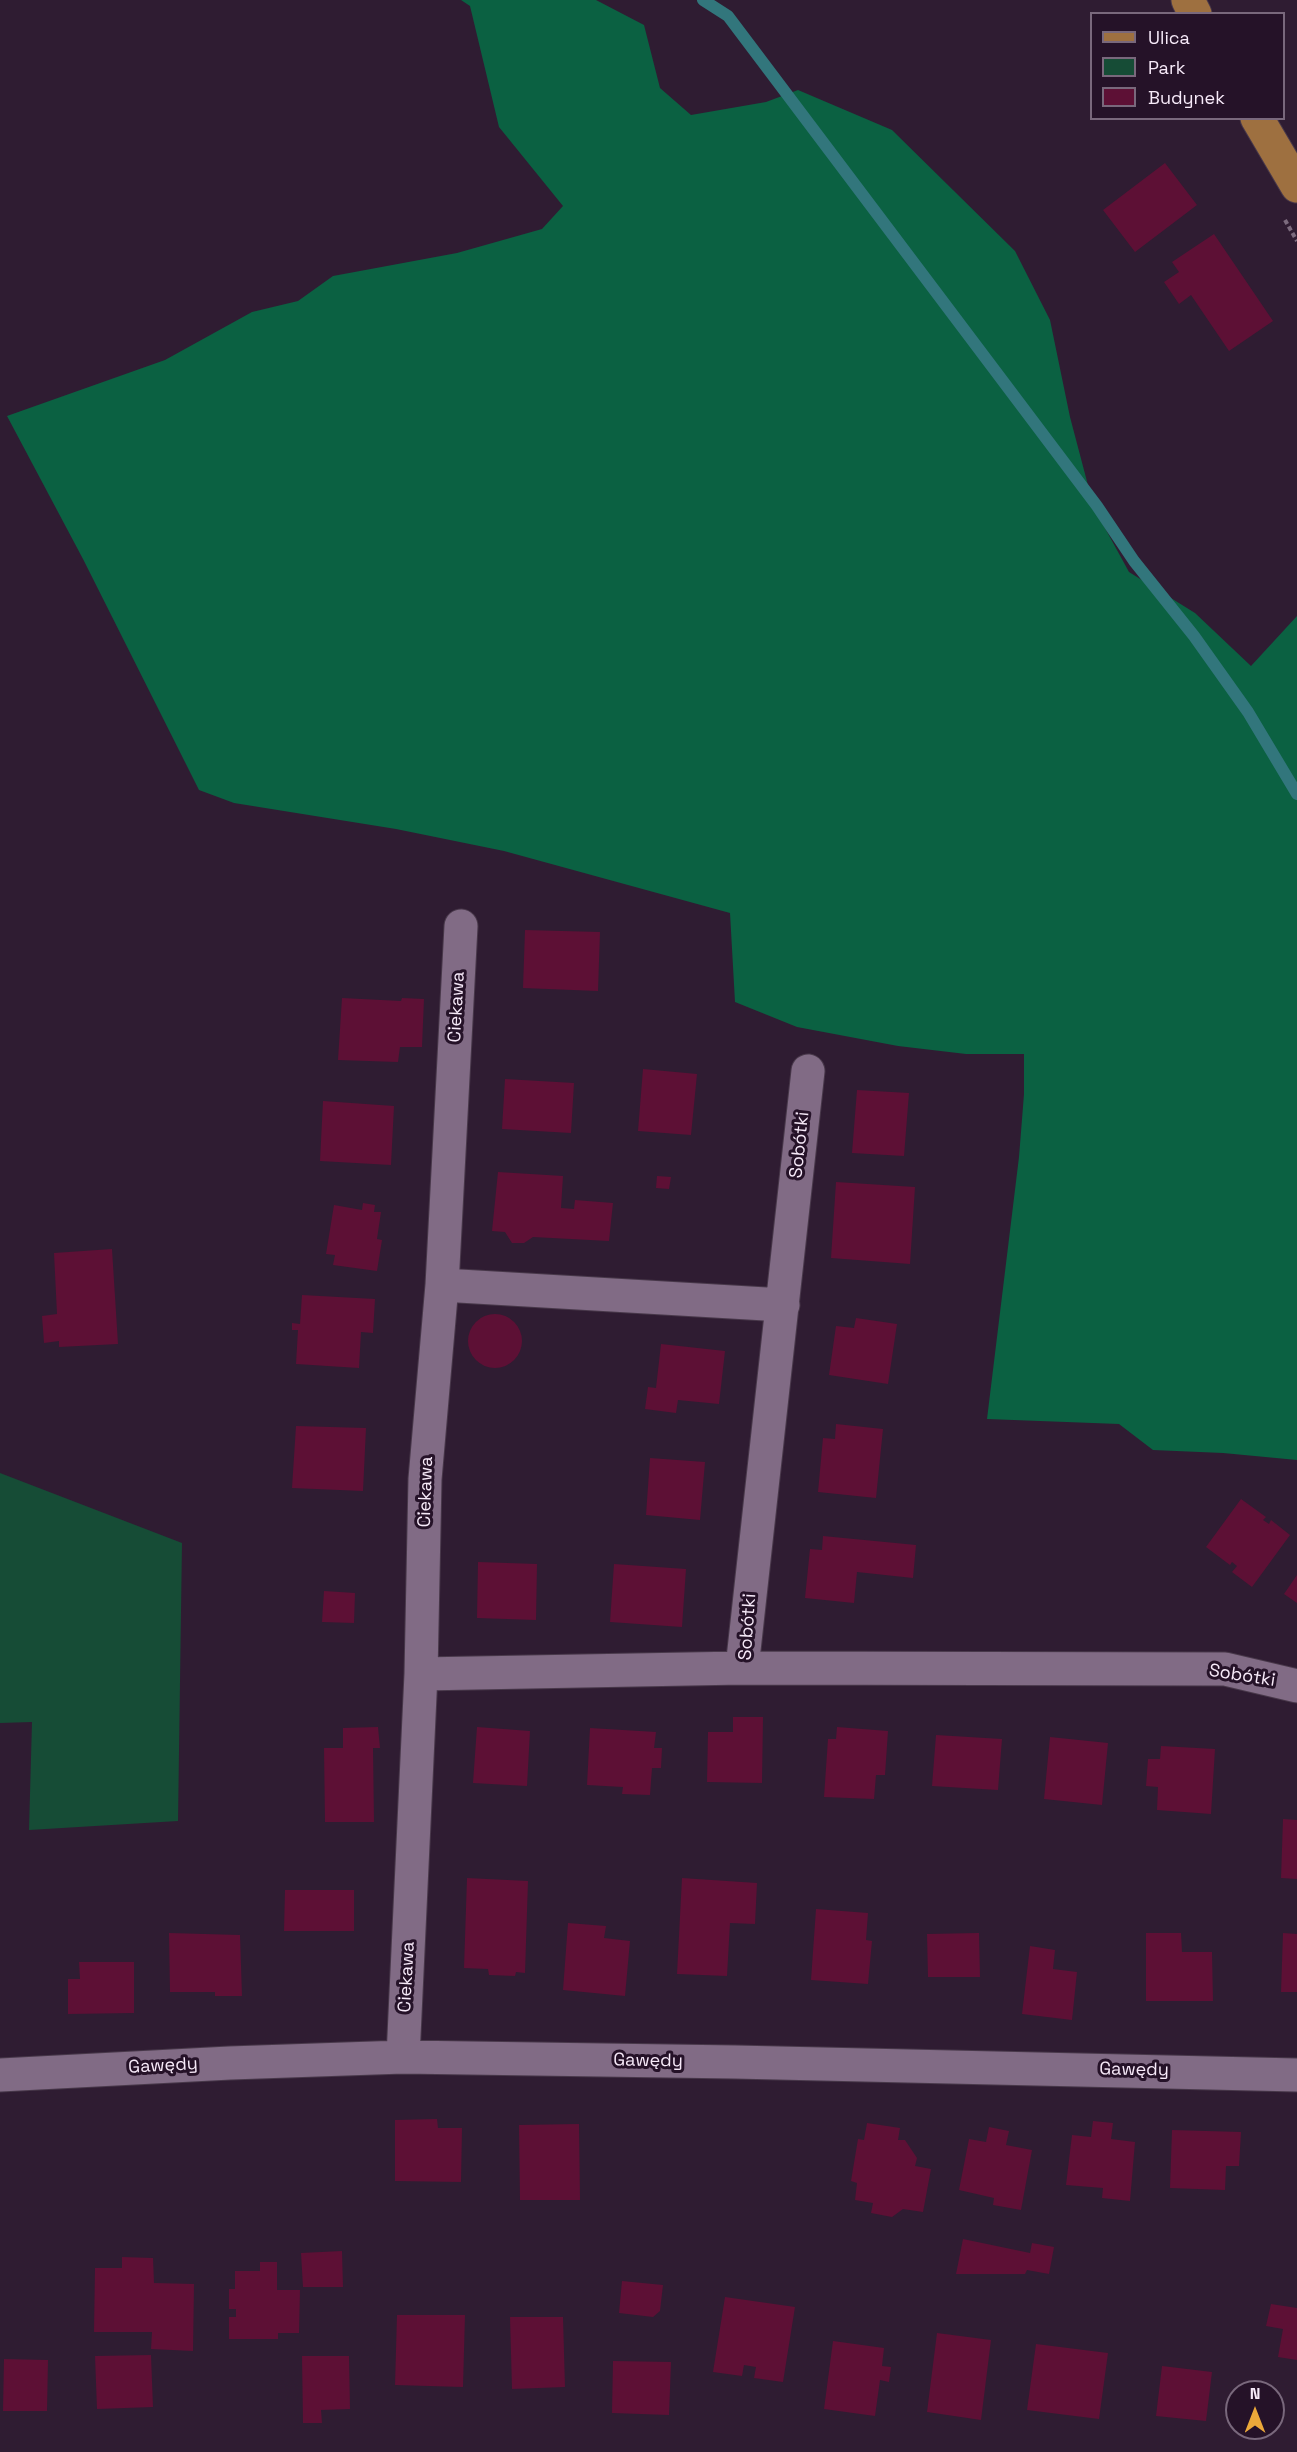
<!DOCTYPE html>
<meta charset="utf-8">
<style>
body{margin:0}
#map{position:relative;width:1297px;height:2452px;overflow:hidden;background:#2f1c32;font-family:"Space Grotesk",sans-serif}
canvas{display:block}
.legend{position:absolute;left:1090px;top:12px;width:195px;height:108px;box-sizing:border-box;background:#251228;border:2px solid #79687c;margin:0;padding:8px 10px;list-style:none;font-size:18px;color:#f7eaf9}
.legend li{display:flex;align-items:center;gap:12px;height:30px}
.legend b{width:30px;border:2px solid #79687c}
.north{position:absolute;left:1225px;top:2380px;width:60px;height:60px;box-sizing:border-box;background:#251228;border:2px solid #79687c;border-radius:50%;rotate:0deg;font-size:16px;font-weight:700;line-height:24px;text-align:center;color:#f7eaf9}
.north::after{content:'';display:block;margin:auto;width:21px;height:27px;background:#eca93a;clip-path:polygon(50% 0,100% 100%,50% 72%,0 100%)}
</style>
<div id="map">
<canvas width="1297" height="2452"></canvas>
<ul class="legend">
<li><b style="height:8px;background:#9e7040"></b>Ulica</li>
<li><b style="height:16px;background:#164c36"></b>Park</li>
<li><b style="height:16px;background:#5d1035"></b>Budynek</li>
</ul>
<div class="north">N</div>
</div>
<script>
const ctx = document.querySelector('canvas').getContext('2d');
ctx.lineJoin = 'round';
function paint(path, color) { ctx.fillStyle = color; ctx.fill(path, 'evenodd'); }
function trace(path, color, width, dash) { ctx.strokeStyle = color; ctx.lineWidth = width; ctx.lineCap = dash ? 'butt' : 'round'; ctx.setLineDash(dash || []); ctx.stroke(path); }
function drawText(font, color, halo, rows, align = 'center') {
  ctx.font = font + ' "Space Grotesk",sans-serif'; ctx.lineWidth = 6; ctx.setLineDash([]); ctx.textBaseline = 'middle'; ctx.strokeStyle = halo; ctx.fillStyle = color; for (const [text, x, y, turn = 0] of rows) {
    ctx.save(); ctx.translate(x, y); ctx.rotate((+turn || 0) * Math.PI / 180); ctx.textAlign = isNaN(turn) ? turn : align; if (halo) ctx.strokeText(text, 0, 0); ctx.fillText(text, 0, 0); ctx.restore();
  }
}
const green = new Path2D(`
 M0,1473L182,1543L178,1821L29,1830L32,1722L0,1723Z`);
const forest = new Path2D(`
 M461,0H596L644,25L660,88L691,115L766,102L798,90L892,130L1015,251L1050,320L1070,417L1094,508L1129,572L1195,613L1251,666L1297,616V1460L1223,1453L1153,1450L1119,1424L987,1419L1019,1157L1024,1094V1054H966L898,1046L797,1027L735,1002L730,913L504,851L396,829L234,803L199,790L83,559L7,416L165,360L252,312L298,301L333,276L457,253L542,229L563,206L499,127L470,6Z`);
const stream = new Path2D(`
 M703,0L728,16L1097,506L1134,561L1194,636L1248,712L1297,794`);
const building = new Path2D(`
 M1165,163L1197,205L1135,252L1103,210Z
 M1214,234L1273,321L1229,351L1191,295L1179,304L1164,282L1179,272L1172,262Z
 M525,930L600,932L598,991L523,988Z
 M342,998L401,1001L402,998L424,999L422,1047H400L398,1062L338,1060Z
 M643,1069L697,1074L691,1135L638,1131Z
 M505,1079L574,1083L571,1133L502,1129Z
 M857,1090L909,1093L904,1156L852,1153Z
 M323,1101L394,1106L391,1165L320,1161Z
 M498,1172L563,1176L561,1208L574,1209L575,1200L613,1203L609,1241L533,1237L524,1243H512L505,1232L492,1231Z
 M657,1176L671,1177L669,1189L656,1188Z
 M836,1182L915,1187L910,1264L831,1258Z
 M363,1203L375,1205L374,1212H381L377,1239L382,1240L377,1271L333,1265L335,1255L326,1254L334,1205L362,1210Z
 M112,1249L118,1344L59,1347V1341L44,1343L42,1316L57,1314L54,1253Z
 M302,1295L375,1299L373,1333L361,1332L359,1368L296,1364L298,1330H292V1323L300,1324Z
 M468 1341a27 27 0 1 1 54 0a27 27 0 1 1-54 0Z
 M856,1318L897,1324L888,1384L829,1375L836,1326L854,1328Z
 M661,1344L725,1351L719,1404L678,1400L676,1413L645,1409L648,1387L656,1388Z
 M836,1424L883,1429L876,1498L818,1492L823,1438L835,1439Z
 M296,1426L366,1428L363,1491L292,1488Z
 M650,1458L705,1462L700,1520L646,1515Z
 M1241,1499L1266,1517L1263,1520L1269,1524L1271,1520L1290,1535L1252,1587L1232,1572L1237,1566L1232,1562L1230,1565L1206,1547Z
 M823,1536L916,1545L913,1578L857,1572L854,1603L805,1598L810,1549L822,1550Z
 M478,1562L537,1564L536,1620L477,1618Z
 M614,1564L686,1569L682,1627L610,1622Z
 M1297,1575V1603L1284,1594Z
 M324,1591L355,1593L354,1623L322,1622Z
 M733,1717H763L762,1783L707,1782L708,1732H733Z
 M378,1727L380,1748H373L374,1822H325L324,1748H343V1728Z
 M477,1727L530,1731L527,1786L473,1783Z
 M837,1727L888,1731L885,1775H876L874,1799L824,1797L828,1739H836Z
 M590,1728L656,1732L654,1748H662L661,1768H652L650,1795L622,1794L623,1787L587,1785Z
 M936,1735L1002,1739L998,1790L932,1786Z
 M1050,1737L1108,1743L1102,1805L1044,1799Z
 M1161,1746L1215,1749L1211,1814L1157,1810L1158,1787L1146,1786L1148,1759H1160Z
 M1283,1819L1297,1820V1879L1281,1878Z
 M467,1878L528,1881L525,1973L516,1972L515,1976L489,1975L488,1969L464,1968Z
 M682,1878L757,1883L755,1924L730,1923L727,1976L677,1974Z
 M285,1890H354V1931H284Z
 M816,1909L868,1913L866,1940L872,1941L868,1984L811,1980Z
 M568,1923L606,1926L604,1938L630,1941L625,1996L563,1990Z
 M169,1933L240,1935L242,1996H215V1992H170Z
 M979,1933L980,1977H928L927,1934Z
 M1146,1933H1181L1182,1952H1212L1213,2001H1146Z
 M1283,1933L1297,1934V1992H1281Z
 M1030,1946L1055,1950L1053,1969L1077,1972L1072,2020L1022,2014Z
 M79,1962H134V2013L68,2014V1979H80Z
 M437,2119L438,2128H462L461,2182L395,2181V2120Z
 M1093,2121L1113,2123L1111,2139L1135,2142L1130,2201L1102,2198L1103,2188L1066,2185L1072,2135L1091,2137Z
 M867,2123L900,2128L898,2140H905L917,2158L915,2166L931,2169L923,2212L903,2209L892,2217L871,2213L873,2203L855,2200L857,2183L851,2181L858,2139L864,2140Z
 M579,2124L580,2200H520L519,2125Z
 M989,2127L1009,2131L1006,2145L1032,2150L1021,2210L993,2205L994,2198L959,2190L969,2139L986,2142Z
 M1172,2130L1241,2132L1239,2166H1226L1225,2190L1170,2188Z
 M963,2239L1030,2253L1032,2243L1054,2247L1049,2274L1027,2270L1025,2274H956Z
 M342,2251L343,2287H303L301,2253Z
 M122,2257L153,2258L154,2283L194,2284L193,2351L151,2349L152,2332H94L95,2268H122Z
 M260,2262H277V2290H300L299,2333H278V2339H229V2317H236V2309H229V2289H235V2271H260Z
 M622,2281L663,2285L660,2311L653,2317L619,2313Z
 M725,2297L795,2307L783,2382L754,2378L756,2367L744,2365L742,2376L713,2372Z
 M1271,2304L1297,2308V2360L1278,2357L1283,2329L1266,2326Z
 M397,2315H465L463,2387L395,2385Z
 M510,2317H563L565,2387L512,2389Z
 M937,2333L991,2340L981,2420L927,2412Z
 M833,2341L884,2348L882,2366L891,2367L889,2382L880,2380L875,2416L824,2409Z
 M1036,2344L1108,2353L1099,2419L1027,2410Z
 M151,2355L153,2407L97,2409L95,2356Z
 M302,2356H349L350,2409L321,2410L322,2423H303Z
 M4,2359L48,2360L47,2411H3Z
 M613,2361L671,2362L669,2415L612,2413Z
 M1162,2366L1212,2372L1206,2421L1156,2416Z`);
const path = new Path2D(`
 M1285,220L1297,241`);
const minor = new Path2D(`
 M808,1071L742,1668L1225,1669L1297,1686
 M442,1285L783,1305
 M421,1674L742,1668
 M403,2057L421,1674L425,1479L442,1285L461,926
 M0,2075L230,2063L403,2057L735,2062L1297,2075`);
const major = new Path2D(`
 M1188,0L1195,14
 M1257,118L1297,186`);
const streetNames = [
 ["Ciekawa",457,1007,-87],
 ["Sobótki",800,1145,-84],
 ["Ciekawa",426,1492,-88],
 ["Sobótki",748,1627,-86],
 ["Sobótki",1242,1676,9],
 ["Ciekawa",407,1977,-87],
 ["Gawędy",648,2061,1],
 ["Gawędy",163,2066,-3],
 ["Gawędy",1134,2070,1]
];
paint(green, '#164c36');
paint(forest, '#0b6142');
trace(stream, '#32767c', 12);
paint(building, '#5d1035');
trace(minor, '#48384a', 35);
trace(major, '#48384a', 35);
trace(path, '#7c6b7e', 4, [4.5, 3]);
trace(minor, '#816b85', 33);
trace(major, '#9e7040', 33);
drawText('18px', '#f7eaf9', '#251228', streetNames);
</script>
